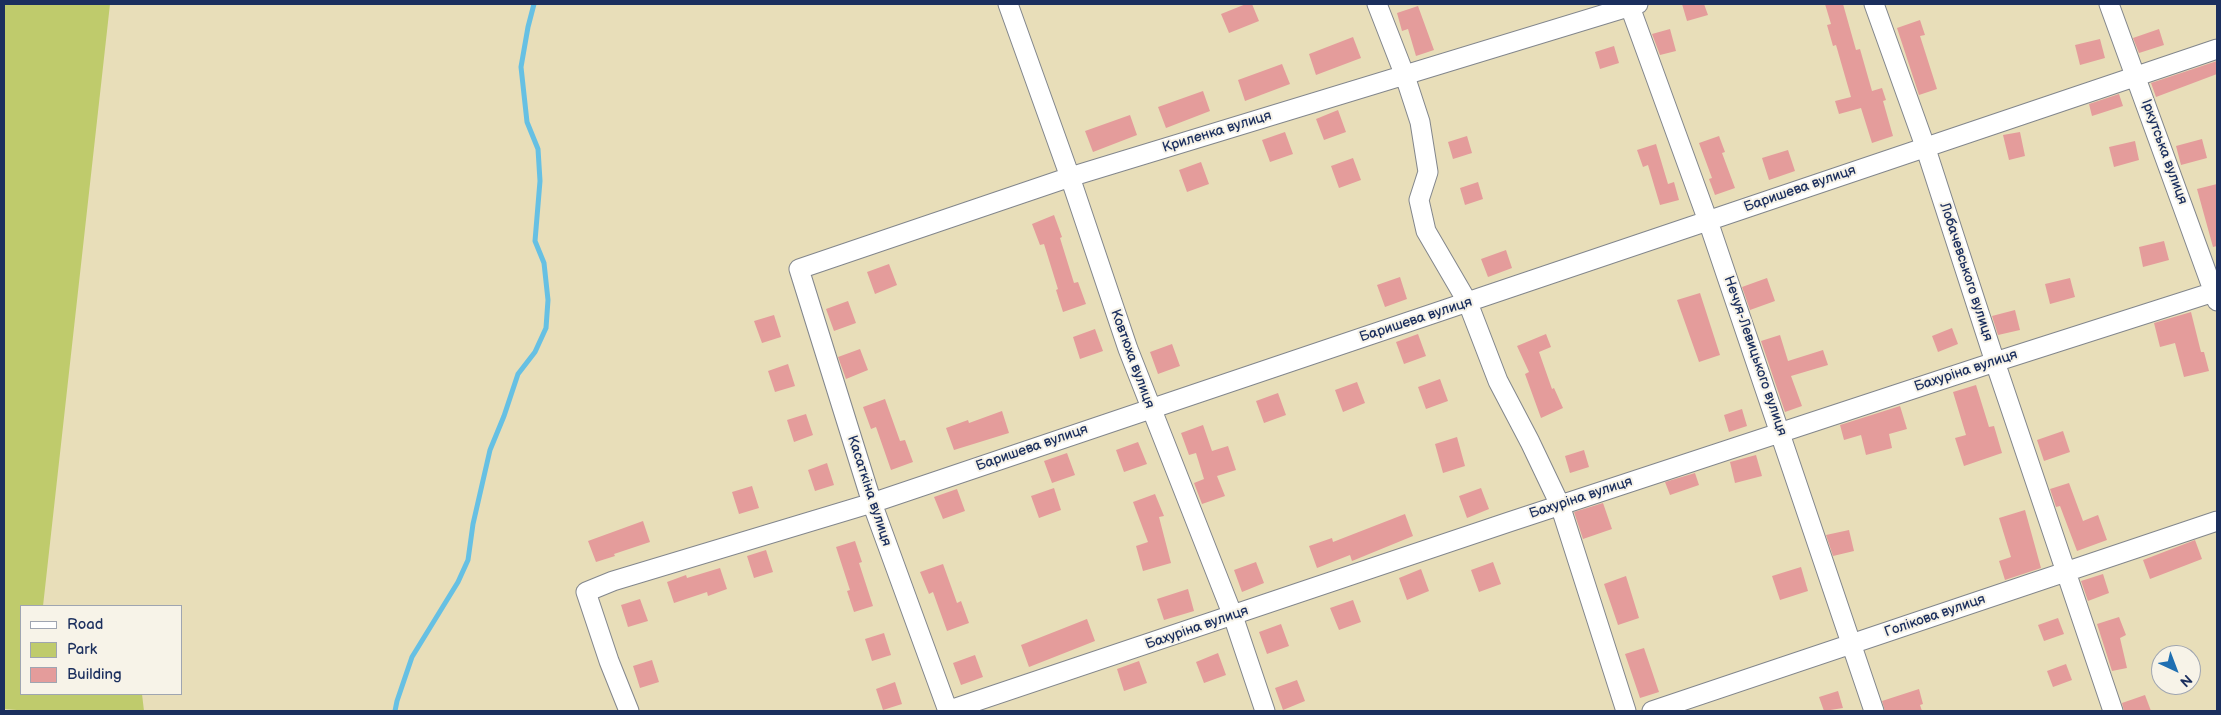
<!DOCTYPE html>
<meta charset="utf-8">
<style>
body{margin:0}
#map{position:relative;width:2221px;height:715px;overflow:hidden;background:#e8deb9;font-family:"Balsamiq Sans",sans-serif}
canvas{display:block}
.frame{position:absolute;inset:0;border:5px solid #1b2f5e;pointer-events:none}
.legend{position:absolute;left:20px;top:605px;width:162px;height:90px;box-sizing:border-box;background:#f7f3e8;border:1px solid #9fa5b1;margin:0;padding:6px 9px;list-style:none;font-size:15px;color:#1b2f5e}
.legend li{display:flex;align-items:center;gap:10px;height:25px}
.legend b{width:25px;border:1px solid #9fa5b1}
.north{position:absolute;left:2151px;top:645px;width:50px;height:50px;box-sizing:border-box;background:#f7f3e8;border:1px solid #9fa5b1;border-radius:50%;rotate:137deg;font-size:14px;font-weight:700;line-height:20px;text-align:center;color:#1b2f5e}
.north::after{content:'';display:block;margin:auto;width:18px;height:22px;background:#1f6fb2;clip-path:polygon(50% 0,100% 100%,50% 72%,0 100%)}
</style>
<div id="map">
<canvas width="2221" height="715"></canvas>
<div class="frame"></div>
<ul class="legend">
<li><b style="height:6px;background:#fff"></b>Road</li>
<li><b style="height:14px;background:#bfcb6c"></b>Park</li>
<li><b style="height:14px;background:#e49c9b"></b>Building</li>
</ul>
<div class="north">N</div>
</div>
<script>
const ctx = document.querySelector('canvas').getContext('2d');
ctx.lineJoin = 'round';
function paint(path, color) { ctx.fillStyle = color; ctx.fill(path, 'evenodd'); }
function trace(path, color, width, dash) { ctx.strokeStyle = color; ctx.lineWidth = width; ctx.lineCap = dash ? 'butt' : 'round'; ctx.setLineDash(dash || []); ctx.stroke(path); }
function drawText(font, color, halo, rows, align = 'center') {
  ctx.font = font + ' "Balsamiq Sans",sans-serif'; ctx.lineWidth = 4; ctx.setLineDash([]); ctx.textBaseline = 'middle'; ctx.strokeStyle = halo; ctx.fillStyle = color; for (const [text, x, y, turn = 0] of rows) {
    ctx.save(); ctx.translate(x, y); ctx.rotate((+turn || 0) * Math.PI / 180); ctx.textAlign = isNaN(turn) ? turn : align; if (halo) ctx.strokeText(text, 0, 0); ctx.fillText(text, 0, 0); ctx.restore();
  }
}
const green = new Path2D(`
 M4,4H110L43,606H21V694H142L144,711H29L4,709Z`);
const stream = new Path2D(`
 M395,711L397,701L412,657L458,582L468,560L473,524L490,450L504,416L518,374L535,352L546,328L548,300L544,263L535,241L540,181L538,149L527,122L521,67L528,27L534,4`);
const building = new Path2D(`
 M1246,4H1252L1259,21L1229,33L1221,14Z
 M1682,4H1704L1708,15L1687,21Z
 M1825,4H1843L1856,50L1860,49L1872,91L1882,88L1886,100L1883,101L1893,136L1872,143L1861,108L1839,114L1835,101L1851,97L1836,45L1833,46L1827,25L1831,24Z
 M1418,6L1434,50L1416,56L1408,29L1402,31L1397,13Z
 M1920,20L1925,35L1920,36L1937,89L1919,95L1897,28Z
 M1670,29L1676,51L1660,55L1652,34Z
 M2159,29L2164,45L2139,53L2133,38Z
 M1353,37L1361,58L1316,75L1309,54Z
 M2100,39L2105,58L2080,65L2075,45Z
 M1614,46L1619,63L1600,69L1595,52Z
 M2217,61V74L2156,97L2151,83Z
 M1282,64L1290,84L1245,101L1238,80Z
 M1203,91L1210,111L1166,128L1158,107Z
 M2119,94L2123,106L2092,116L2089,104Z
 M1338,110L1346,132L1324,140L1316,119Z
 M1130,115L1137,135L1093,152L1085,131Z
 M1285,132L1293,154L1270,162L1262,140Z
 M2020,132L2025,156L2009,160L2003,135Z
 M1467,136L1472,153L1453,159L1448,142Z
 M1719,136L1725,152L1722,153L1735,188L1715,195L1709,179L1712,178L1699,143Z
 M2202,139L2207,158L2181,165L2176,146Z
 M2135,141L2139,160L2114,167L2109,147Z
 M1656,144L1668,184L1674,182L1679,200L1660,205L1648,165L1643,167L1637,150Z
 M1788,150L1795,171L1769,180L1762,158Z
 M1353,158L1361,180L1339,188L1331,166Z
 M1201,162L1209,184L1187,192L1179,170Z
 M1478,182L1483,199L1465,205L1460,188Z
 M2217,184V246L2213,247L2197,189Z
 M1054,215L1062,237L1060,238L1074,283L1078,282L1086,304L1063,312L1056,290L1058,289L1044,244L1040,245L1032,224Z
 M2164,241L2169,260L2143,267L2139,247Z
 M1506,250L1512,268L1488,277L1481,259Z
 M889,264L897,285L875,294L867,272Z
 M1400,277L1407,299L1385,307L1377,285Z
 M1767,278L1775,301L1750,310L1742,287Z
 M2070,278L2075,297L2050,304L2045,284Z
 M1700,293L1720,355L1699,362L1677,300Z
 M848,301L856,323L834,331L826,309Z
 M2015,310L2020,330L1998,335L1992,316Z
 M2191,312L2201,352H2204L2209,371L2184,377L2175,343L2160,347L2154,323Z
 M774,315L781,337L762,343L754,321Z
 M1952,328L1958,344L1938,352L1932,336Z
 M1095,329L1103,351L1080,359L1073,337Z
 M1418,334L1426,356L1404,364L1396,342Z
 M1546,334L1551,347L1539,352L1552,389L1554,388L1563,408L1541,418L1525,374L1529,372L1517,346Z
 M1780,335L1788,361L1823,350L1828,365L1791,376L1802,406L1785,412L1761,341Z
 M1172,344L1180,366L1158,374L1150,352Z
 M860,349L868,370L846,379L838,357Z
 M788,364L795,386L775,392L768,371Z
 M1440,379L1448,401L1426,409L1418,387Z
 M1357,382L1365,403L1343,412L1335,390Z
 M1976,385L1989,427L1994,426L2002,453L1964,466L1955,438L1966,435L1953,392Z
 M1278,393L1286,415L1264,423L1256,401Z
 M885,399L900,441L905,440L913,462L891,470L876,427L871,429L863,407Z
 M1900,406L1907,429L1889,434L1892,448L1866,455L1861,435L1844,440L1840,425Z
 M1742,409L1747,426L1729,432L1724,415Z
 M1002,411L1009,433L954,450L946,428L968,420L969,423Z
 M806,414L813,435L794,442L787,420Z
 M1203,425L1212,451L1228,446L1236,470L1217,476L1225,496L1202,504L1194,483L1204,479L1196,453L1189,455L1181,433Z
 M2063,431L2070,452L2044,461L2037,440Z
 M1457,437L1465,466L1443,473L1435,444Z
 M1138,442L1147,464L1124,472L1116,450Z
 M1584,450L1589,467L1570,473L1565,456Z
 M1067,453L1075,475L1052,483L1044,461Z
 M1756,455L1762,476L1735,483L1730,462Z
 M827,463L834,485L815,491L808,470Z
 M1695,473L1699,485L1670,495L1665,482Z
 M2069,483L2083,521L2098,515L2107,540L2077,551L2060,506L2056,507L2050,489Z
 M752,486L759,508L739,514L732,492Z
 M1054,488L1061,510L1039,518L1031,496Z
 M1481,488L1489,509L1467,518L1459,496Z
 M957,489L965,511L943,519L934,497Z
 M1155,494L1164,516L1159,517L1171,563L1143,571L1136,546L1148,542L1133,502Z
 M1603,503L1612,529L1583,539L1574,512Z
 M2025,510L2041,568L2005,580L1999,561L2011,557L1999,518Z
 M1405,514L1413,536L1352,561L1350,555L1317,568L1309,546L1332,538L1333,542Z
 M643,521L650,542L614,554L615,556L596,562L588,541Z
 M1849,530L1854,551L1833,556L1826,535Z
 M2195,540L2202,559L2150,579L2143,560Z
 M855,541L862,562L859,563L873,606L854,612L847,591L850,590L836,547Z
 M766,550L773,572L754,578L747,556Z
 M1256,562L1264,583L1242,592L1234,570Z
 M1493,562L1501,584L1479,592L1471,570Z
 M943,564L957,603L961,601L969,623L947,631L933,592L929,594L920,572Z
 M1801,567L1808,591L1780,600L1772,576Z
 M720,568L727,589L708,596L707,592L674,603L667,582L686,575L687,578Z
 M1421,569L1429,591L1407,600L1399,578Z
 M2103,574L2109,593L2088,601L2081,581Z
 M1626,576L1639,618L1618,625L1604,584Z
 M1188,589L1194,611L1164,620L1157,599Z
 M640,599L648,621L628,627L621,605Z
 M1353,600L1361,622L1339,630L1330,608Z
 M2119,617L2126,635L2120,638L2127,668L2112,671L2097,624Z
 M2058,618L2064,634L2044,641L2038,625Z
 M1087,619L1095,641L1029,667L1021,645Z
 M1281,624L1289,646L1267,654L1259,632Z
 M884,633L891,655L872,661L865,639Z
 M1644,648L1659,692L1640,698L1625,654Z
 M1218,653L1226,675L1204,683L1196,662Z
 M975,655L983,677L961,685L953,663Z
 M652,660L659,682L640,688L633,666Z
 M1139,661L1147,683L1124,691L1117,669Z
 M2066,664L2072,680L2053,687L2047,671Z
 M1297,680L1305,701L1283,710L1275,688Z
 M895,682L902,704L883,710L876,689Z
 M1919,689L1923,704L1920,705L1922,711H1885L1882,701Z
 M1838,691L1843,708L1824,711L1819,697Z
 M2145,695L2151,711H2124L2122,703Z`);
const street = new Path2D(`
 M1008,4L1070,177L1128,349L1233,616L1265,711
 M1377,4L1405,76L1420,122L1428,172L1419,200L1426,231L1468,303L1498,381L1530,442L1560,505L1626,711
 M1629,4L1708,221L1874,711
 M1874,4L1925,146L1995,362L2113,711
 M2109,4L2217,301
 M629,711L609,661L586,592L613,581L872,503L2217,49
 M947,711L1509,522L1995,362L2217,291
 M948,711L872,503L799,269L1070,177L1638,4
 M1652,711L2217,521`);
const streetNames = [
 ["Криленка вулиця",1217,132,-17],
 ["Іркутська вулиця",2164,152,70],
 ["Баришева вулиця",1800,189,-19],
 ["Лобачевського вулиця",1966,272,72],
 ["Баришева вулиця",1416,320,-18],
 ["Нечуя-Левицького вулиця",1755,356,71],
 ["Ковтюха вулиця",1132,359,70],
 ["Бахуріна вулиця",1966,371,-18],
 ["Баришева вулиця",1032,448,-19],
 ["Касаткіна вулиця",869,491,72],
 ["Бахуріна вулиця",1581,498,-18],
 ["Голікова вулиця",1935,616,-19],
 ["Бахуріна вулиця",1197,628,-19]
];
paint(green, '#bfcb6c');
trace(stream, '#66c0e3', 5);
paint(building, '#e49c9b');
trace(street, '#82868c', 21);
trace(street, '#fff', 19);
drawText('14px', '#1b2f5e', '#f7f3e8', streetNames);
</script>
